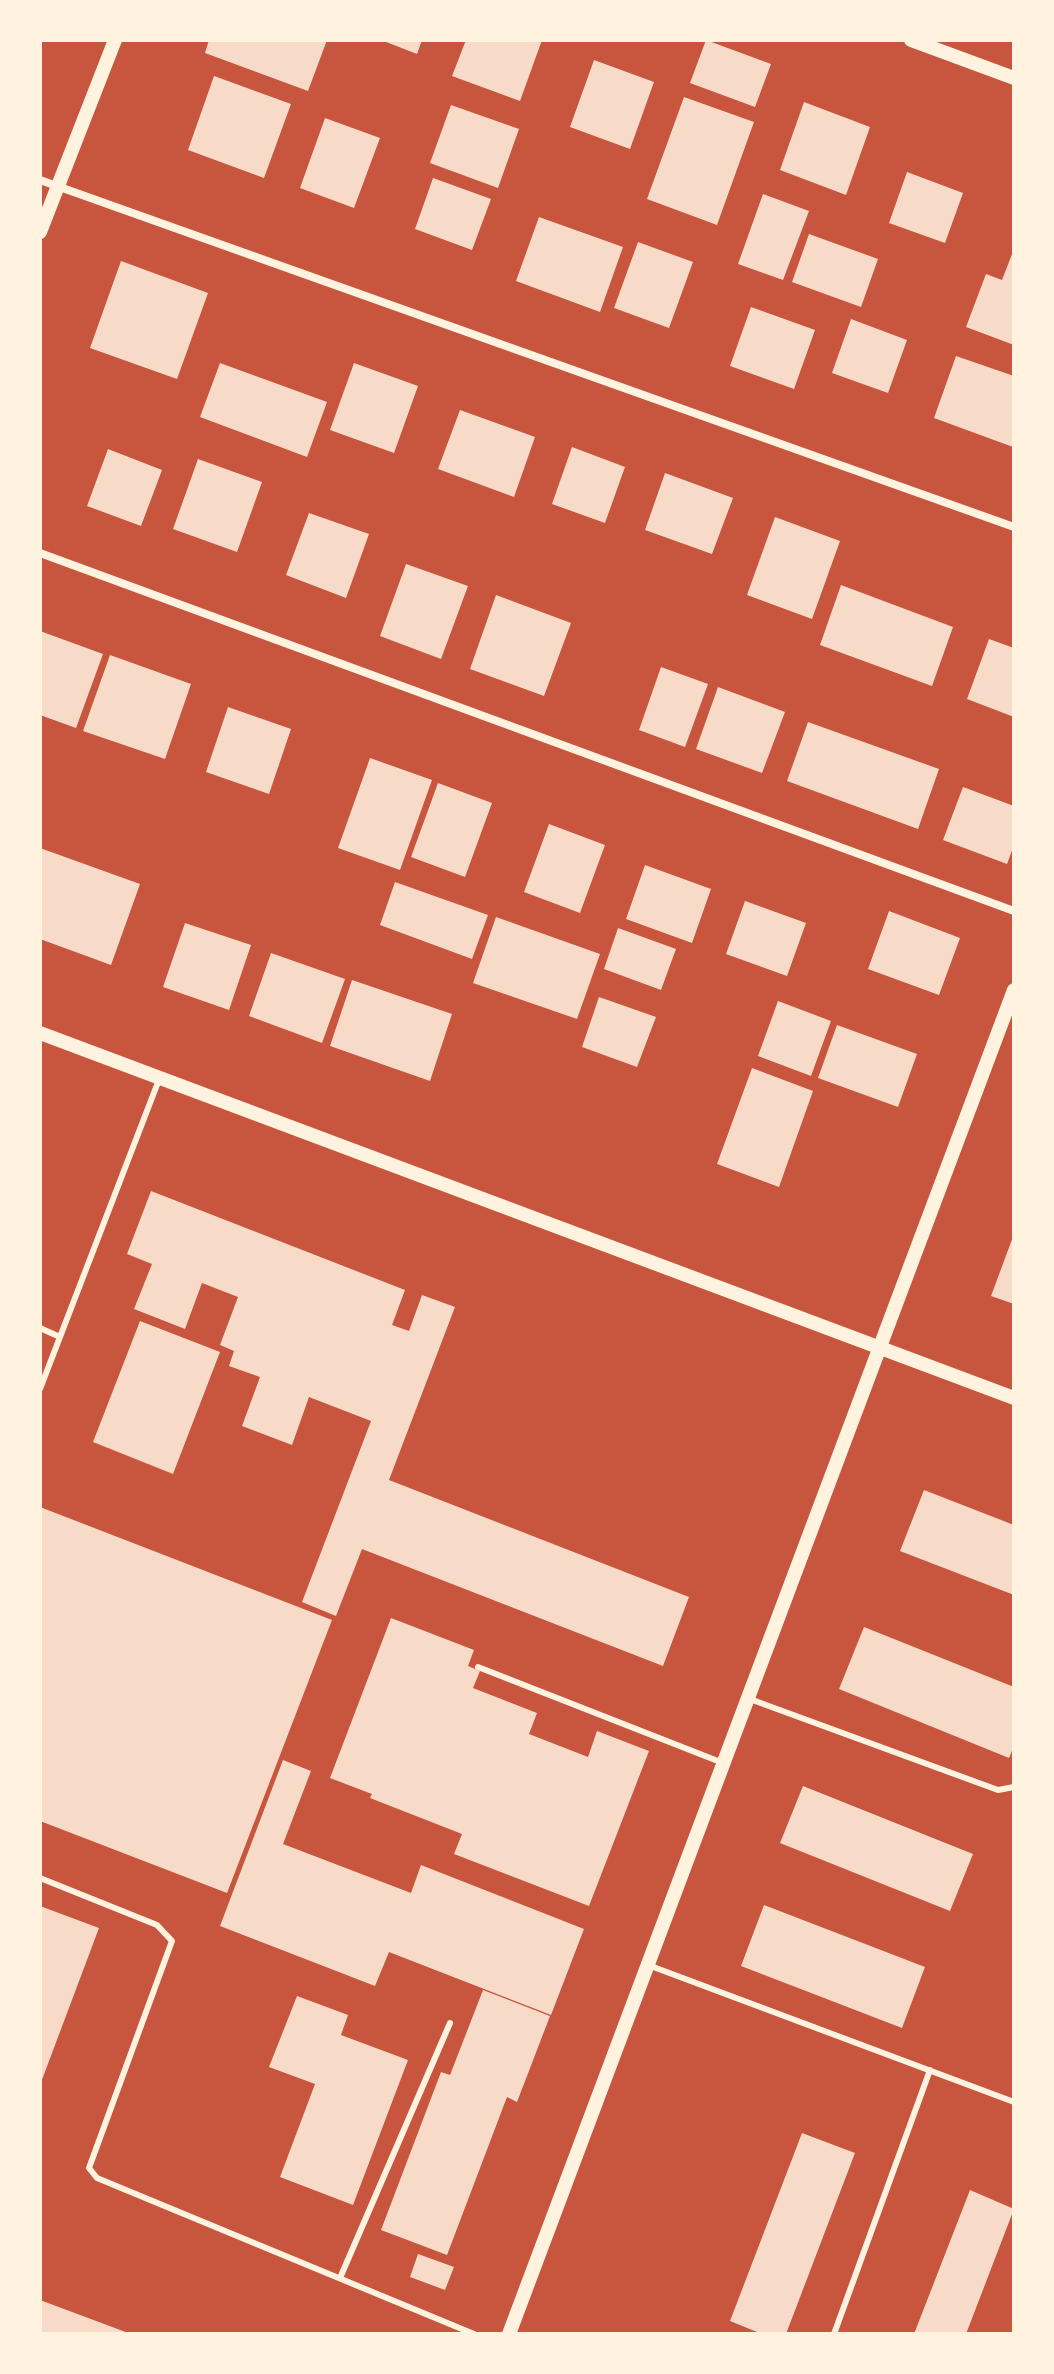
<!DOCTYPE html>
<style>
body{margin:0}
#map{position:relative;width:1054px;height:2374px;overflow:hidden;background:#c8553d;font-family:Raleway,sans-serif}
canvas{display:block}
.frame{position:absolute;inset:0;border:42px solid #fff3e0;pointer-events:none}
</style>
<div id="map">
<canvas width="1054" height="2374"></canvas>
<div class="frame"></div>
</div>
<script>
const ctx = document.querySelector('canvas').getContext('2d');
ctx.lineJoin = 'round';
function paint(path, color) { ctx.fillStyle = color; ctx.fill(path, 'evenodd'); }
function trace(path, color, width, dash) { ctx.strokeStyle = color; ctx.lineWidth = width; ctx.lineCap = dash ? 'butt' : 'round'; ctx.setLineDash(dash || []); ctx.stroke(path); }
const building = new Path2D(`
 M209,40H327L308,91L205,53Z
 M381,40H422L417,54Z
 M466,40H542L520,101L452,76Z
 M706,40L771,64L755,107L690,83Z
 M594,60L654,82L630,149L570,127Z
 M214,76L291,104L264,178L188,150Z
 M684,97L754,122L717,225L647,199Z
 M804,102L870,127L846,195L780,170Z
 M451,105L519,129L498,188L430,163Z
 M325,118L380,138L354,208L300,188Z
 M907,172L963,193L945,243L889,223Z
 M433,178L491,199L472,250L415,229Z
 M763,194L809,211L783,280L738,264Z
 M539,217L623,247L600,312L516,281Z
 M809,234L878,259L861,307L792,282Z
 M638,242L693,262L669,328L614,308Z
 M1014,249V345L966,327L986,274L1002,280Z
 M121,261L208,293L177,379L90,348Z
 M751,307L815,330L794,389L730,366Z
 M851,319L907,340L888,393L832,373Z
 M956,356L1014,376L1013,447L934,418Z
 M220,363L327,402L307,457L200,417Z
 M354,363L418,386L394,453L330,430Z
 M460,410L535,437L514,497L438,469Z
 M572,447L625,467L605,523L552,504Z
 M108,449L162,470L141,526L87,506Z
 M198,459L262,482L237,552L173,529Z
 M665,473L733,498L712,554L645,530Z
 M309,513L369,534L346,598L286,575Z
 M775,517L840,541L812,619L747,595Z
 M406,564L468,586L441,659L380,636Z
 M841,585L953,627L932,686L820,645Z
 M496,595L571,623L544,696L470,669Z
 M40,631L103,654L76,728L40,715Z
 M989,639L1014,648V717L967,699Z
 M110,655L191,684L165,759L83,731Z
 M661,667L708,684L685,747L639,730Z
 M718,687L785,712L762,773L696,749Z
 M228,707L291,729L269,794L206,772Z
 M808,722L939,769L918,829L787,781Z
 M370,758L432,780L400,870L338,848Z
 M438,783L492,803L465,877L411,857Z
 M963,787L1014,806V845L1007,864L943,840Z
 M549,824L605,845L580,913L524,892Z
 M40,848L140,884L111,965L40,939Z
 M645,865L711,889L692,943L626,919Z
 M395,882L488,915L472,959L380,925Z
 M745,901L806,923L787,976L726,954Z
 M889,911L960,938L939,995L868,969Z
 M496,917L600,954L577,1019L473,983Z
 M185,923L251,945L229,1010L163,987Z
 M618,928L676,949L661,990L604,969Z
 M271,953L345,979L322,1043L249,1016Z
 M352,980L452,1014L430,1081L330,1046Z
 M599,997L656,1017L637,1067L582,1047Z
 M778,1001L831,1021L811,1076L758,1056Z
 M837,1025L917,1054L898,1107L818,1078Z
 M752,1068L813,1091L779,1187L717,1164Z
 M151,1191L405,1290L392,1325L409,1331L422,1295L455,1307L389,1480L689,1597L663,1666L362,1549L336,1616L302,1602L371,1421L309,1397L292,1445L242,1426L260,1377L229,1366L234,1351L220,1345L238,1297L202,1283L185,1329L134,1309L152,1264L127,1254Z
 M1014,1234V1304L991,1296Z
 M140,1321L220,1352L173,1474L93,1442Z
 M924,1490L1014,1525V1595L900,1551Z
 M40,1507L332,1620L227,1893L40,1821Z
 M391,1618L474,1650L468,1666L480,1671L473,1688L537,1713L529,1734L588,1757L597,1731L649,1751L589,1906L454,1854L462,1834L370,1798L372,1794L330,1778Z
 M864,1627L1014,1687V1746L1009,1758L839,1689Z
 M283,1760L311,1771L283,1844L411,1893L421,1865L584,1929L551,2015L389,1952L375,1986L220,1926Z
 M803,1786L973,1854L950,1911L780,1843Z
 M764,1905L925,1967L902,2028L741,1966Z
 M40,1906L99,1928L40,2085Z
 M483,1990L550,2016L517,2102L507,2097L447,2255L381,2230L441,2072L450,2075Z
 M297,1996L348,2015L341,2035L408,2060L353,2205L280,2177L315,2084L269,2067Z
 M802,2133L855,2153L786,2334H762L730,2321Z
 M970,2190L1014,2209L966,2334H914Z
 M418,2254L454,2267L445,2290L410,2277Z
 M40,2300L131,2334H40Z`);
const service = new Path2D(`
 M40,1328L60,1337
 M40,1389L160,1077
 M478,1667L723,1763
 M747,1698L998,1790L1014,1787
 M40,1878L157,1925L172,1941L89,2168L97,2178L474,2334
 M648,1965L1014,2102
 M340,2278L450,2023
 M834,2334L930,2070`);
const minor = new Path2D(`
 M40,180L1014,527
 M40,553L1014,911`);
const tertiary = new Path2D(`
 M911,40L1014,78
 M40,232L115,40
 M40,1033L1014,1398
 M509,2334L1014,990`);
paint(building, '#f7dbc8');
trace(service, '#fff3e0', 6);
trace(minor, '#fff3e0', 8);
trace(tertiary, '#fff3e0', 14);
</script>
